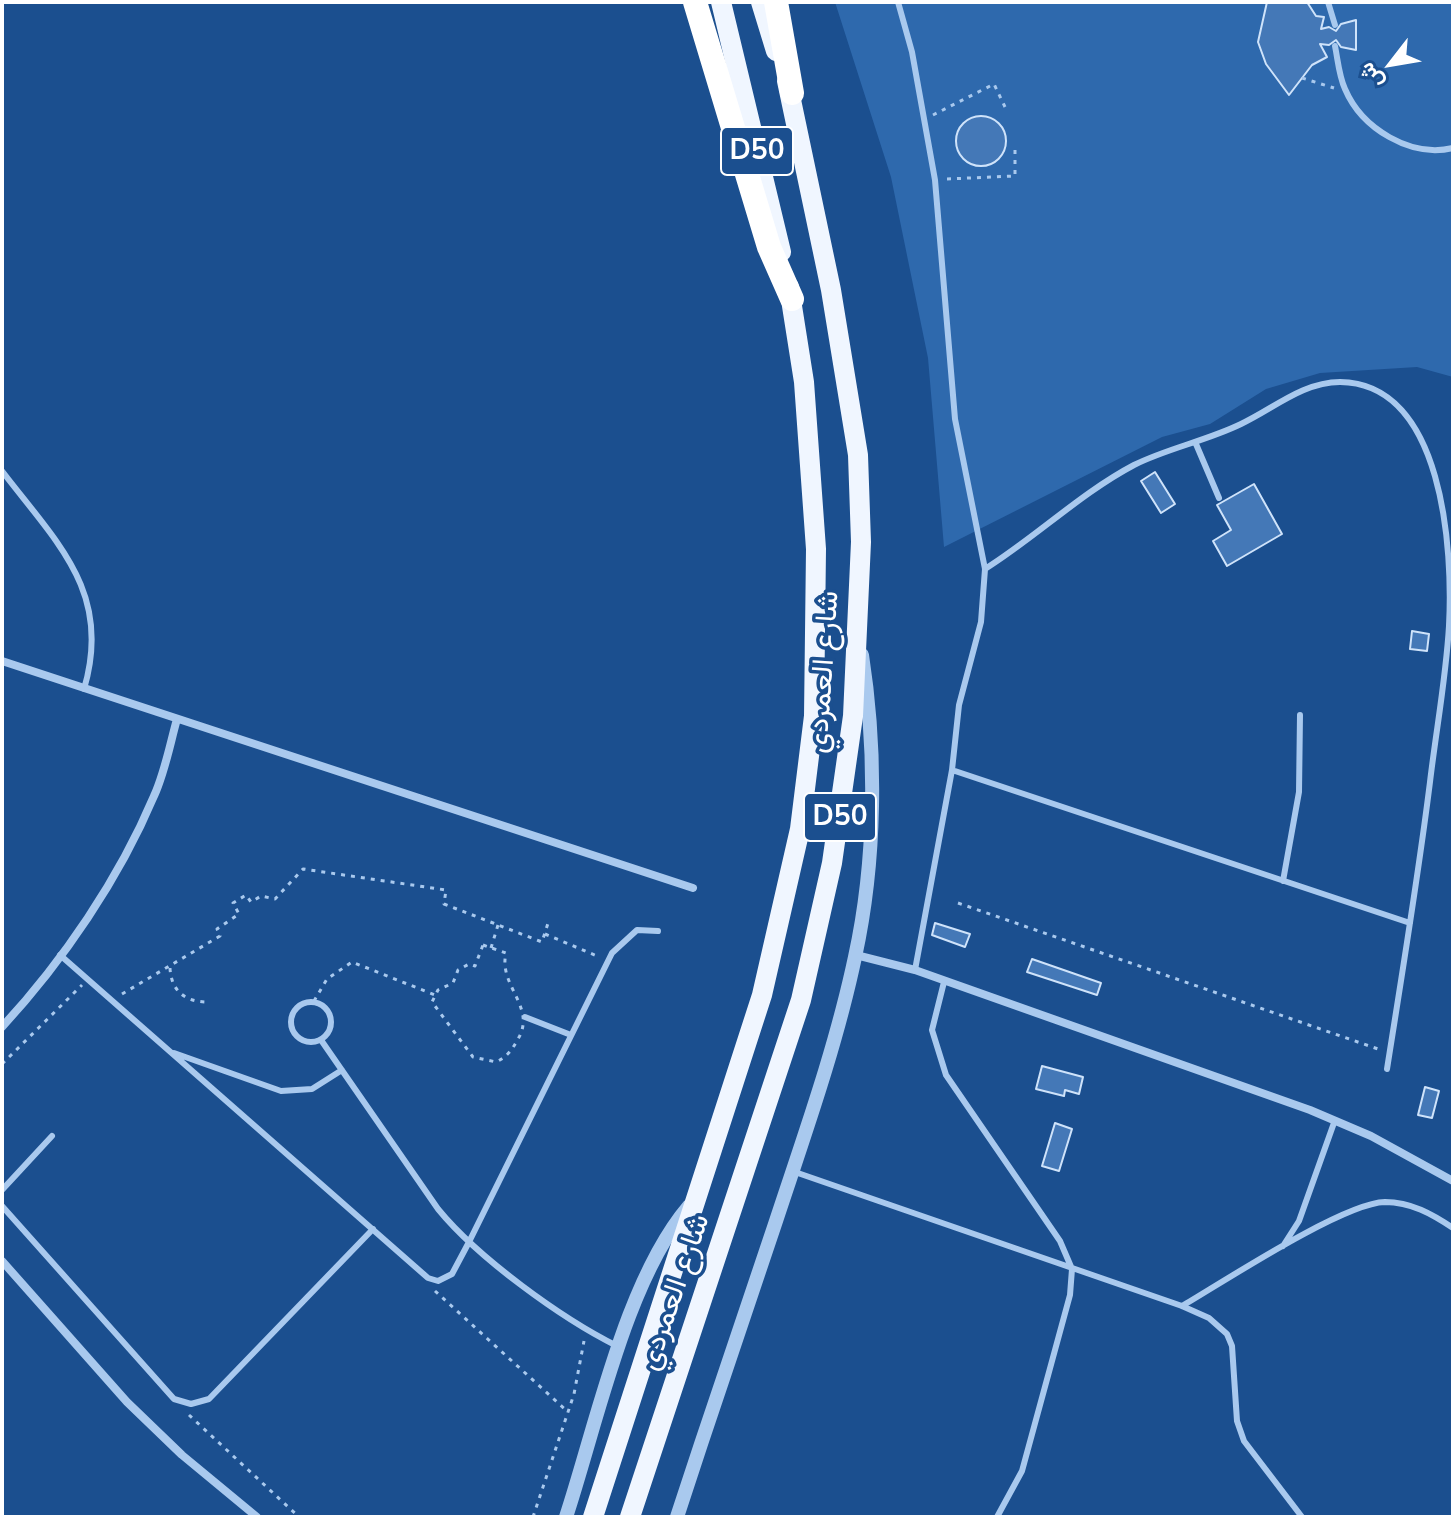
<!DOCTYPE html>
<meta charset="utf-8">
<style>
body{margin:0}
#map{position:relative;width:1455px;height:1519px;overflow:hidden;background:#1b4f8f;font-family:Mulish,Vazirmatn,sans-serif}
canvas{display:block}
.frame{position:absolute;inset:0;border:4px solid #fff;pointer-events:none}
.north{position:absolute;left:1351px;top:24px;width:80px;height:80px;-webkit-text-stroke:6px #1b4f8f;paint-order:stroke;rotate:239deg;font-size:22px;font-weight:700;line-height:32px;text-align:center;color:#fff}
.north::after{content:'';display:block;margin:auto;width:28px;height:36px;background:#fff;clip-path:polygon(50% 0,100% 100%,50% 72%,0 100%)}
</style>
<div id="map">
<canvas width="1455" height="1519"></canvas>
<div class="frame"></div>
<div class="north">ش</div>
</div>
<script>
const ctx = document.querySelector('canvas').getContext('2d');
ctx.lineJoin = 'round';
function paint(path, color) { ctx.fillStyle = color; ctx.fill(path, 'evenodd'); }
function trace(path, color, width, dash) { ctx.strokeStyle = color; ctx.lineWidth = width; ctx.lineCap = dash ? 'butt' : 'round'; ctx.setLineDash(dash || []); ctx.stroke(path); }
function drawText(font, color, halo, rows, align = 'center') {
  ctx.font = font + ' Mulish,Vazirmatn,sans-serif'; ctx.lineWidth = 7; ctx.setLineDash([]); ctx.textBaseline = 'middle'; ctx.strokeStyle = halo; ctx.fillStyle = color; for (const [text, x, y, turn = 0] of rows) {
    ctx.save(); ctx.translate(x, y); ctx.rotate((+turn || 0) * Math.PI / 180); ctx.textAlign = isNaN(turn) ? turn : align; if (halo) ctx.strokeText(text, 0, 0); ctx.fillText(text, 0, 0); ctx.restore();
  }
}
const green = new Path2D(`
 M835,2H1453V377L1417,367L1320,373L1266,389L1210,424L1162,437L944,547L928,358L891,177Z`);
const building = new Path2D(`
 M1267,2H1307L1316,16L1324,17L1321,29L1329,27L1336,31L1341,24L1356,20V50L1341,47L1336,40L1329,45L1320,44L1327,57L1312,65L1289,95L1266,64L1258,42Z
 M956 141a25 25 0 1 1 50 0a25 25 0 1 1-50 0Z
 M1155,472L1175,504L1161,513L1141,481Z
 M1254,484L1282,534L1227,566L1213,541L1231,530L1217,505Z
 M1412,631L1429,634L1427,651L1410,649Z
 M935,923L970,934L965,947L932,935Z
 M1032,959L1101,983L1097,995L1027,972Z
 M1042,1066L1083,1077L1079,1094L1065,1090L1064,1096L1036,1089Z
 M1425,1087L1439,1091L1432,1118L1418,1115Z
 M1055,1123L1072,1129L1059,1171L1042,1166Z`);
const path = new Path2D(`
 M1302,78L1334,88
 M933,115L994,84L1005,107
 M947,179L1015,176V147
 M958,903L1378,1049
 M545,934L597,956
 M483,945L506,953C498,986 537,1007 518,1039C512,1050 507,1057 496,1062L473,1057L432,1002L438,990L453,983L458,970L469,964L475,966Z
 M491,948L498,925
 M170,968C171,989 183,1001 205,1002
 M122,994L220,936L217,929L239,914L233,903L246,895L251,902L261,896L275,899L303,869L446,890L444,904L542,942L549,920
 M314,1001L327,979L352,962L435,995
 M2,1064L82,985
 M435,1291L568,1412
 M189,1415L299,1517
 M533,1517L574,1394L584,1341`);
const service = new Path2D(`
 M898,2L912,52L935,180L955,419L985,569L981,622L959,705L952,770L915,970
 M1328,2L1335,25
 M1335,46C1338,61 1339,76 1345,89C1362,129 1411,158 1453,148
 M1196,444L1219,498
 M2,471C56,542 113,592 84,689
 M985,569C1036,537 1081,493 1134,465C1168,448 1206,441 1241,424C1273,409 1303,382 1340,382C1444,383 1453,551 1449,626C1446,678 1436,731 1430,782C1418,878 1402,974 1387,1069
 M952,770L1410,923
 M1283,881L1299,792L1300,715
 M60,955L428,1278L438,1281L452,1274L469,1242L612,953L637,930L658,931
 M944,982L932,1030L946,1075L1060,1241L1072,1269L1070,1295L1022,1471L997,1517
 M291 1022a20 20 0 1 1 40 0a20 20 0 1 1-40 0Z
 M525,1017L571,1035
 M321,1040L438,1209C478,1258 561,1318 617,1346
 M174,1053L281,1091L312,1089L342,1070
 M792,1171L1182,1306L1209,1318L1227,1334L1232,1346L1237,1421L1244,1441L1302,1517
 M2,1190L52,1136
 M2,1206L174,1399L191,1404L209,1399L373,1229
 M1283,1246L1299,1221L1335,1120
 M1182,1306C1223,1282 1343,1203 1385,1202C1411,1202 1432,1214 1453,1228`);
const minor = new Path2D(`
 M2,661L693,888
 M856,955L915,970L1310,1110L1371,1136L1453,1181
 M2,1027C63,961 119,879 154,796C165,772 170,744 177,719
 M2,1261L127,1402L182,1455L257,1517`);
const tertiary = new Path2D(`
 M566,1517C597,1423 626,1280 689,1206
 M677,1517C709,1419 742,1321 775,1224C804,1136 836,1047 855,957C876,861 877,752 862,655`);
const primary = new Path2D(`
 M721,2L781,252
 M761,2L776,51
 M593,1517L762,995L800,829L814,716L816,549L804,382L789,287
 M630,1517L801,1000L832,863L853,716L861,542L858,455L831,290L787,81`);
const motorway = new Path2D(`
 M695,2L769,247L792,299
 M776,2L792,93`);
const shields = [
 [757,151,72],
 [840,817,72]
];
const shieldNames = [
 ["D50",757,151],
 ["D50",840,817]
];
const streetNames = [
 ["شارع العمردي",823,672,-86],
 ["شارع العمردي",674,1292,-71]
];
paint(green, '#2e69ad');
paint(building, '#4478b7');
trace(building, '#cfe3fa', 2);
trace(path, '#a9c9ee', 3, [4, 6]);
trace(service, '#a9c9ee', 6);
trace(minor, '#a9c9ee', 8);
trace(tertiary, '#a9c9ee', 14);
trace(primary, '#f0f6ff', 20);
trace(motorway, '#fff', 24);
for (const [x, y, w] of shields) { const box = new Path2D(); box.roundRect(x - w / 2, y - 24, w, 48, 6); ctx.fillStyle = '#1b4f8f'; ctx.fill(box); trace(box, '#fff', 2); }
drawText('bold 28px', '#fff', null, shieldNames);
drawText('30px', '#fff', '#1b4f8f', streetNames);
</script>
